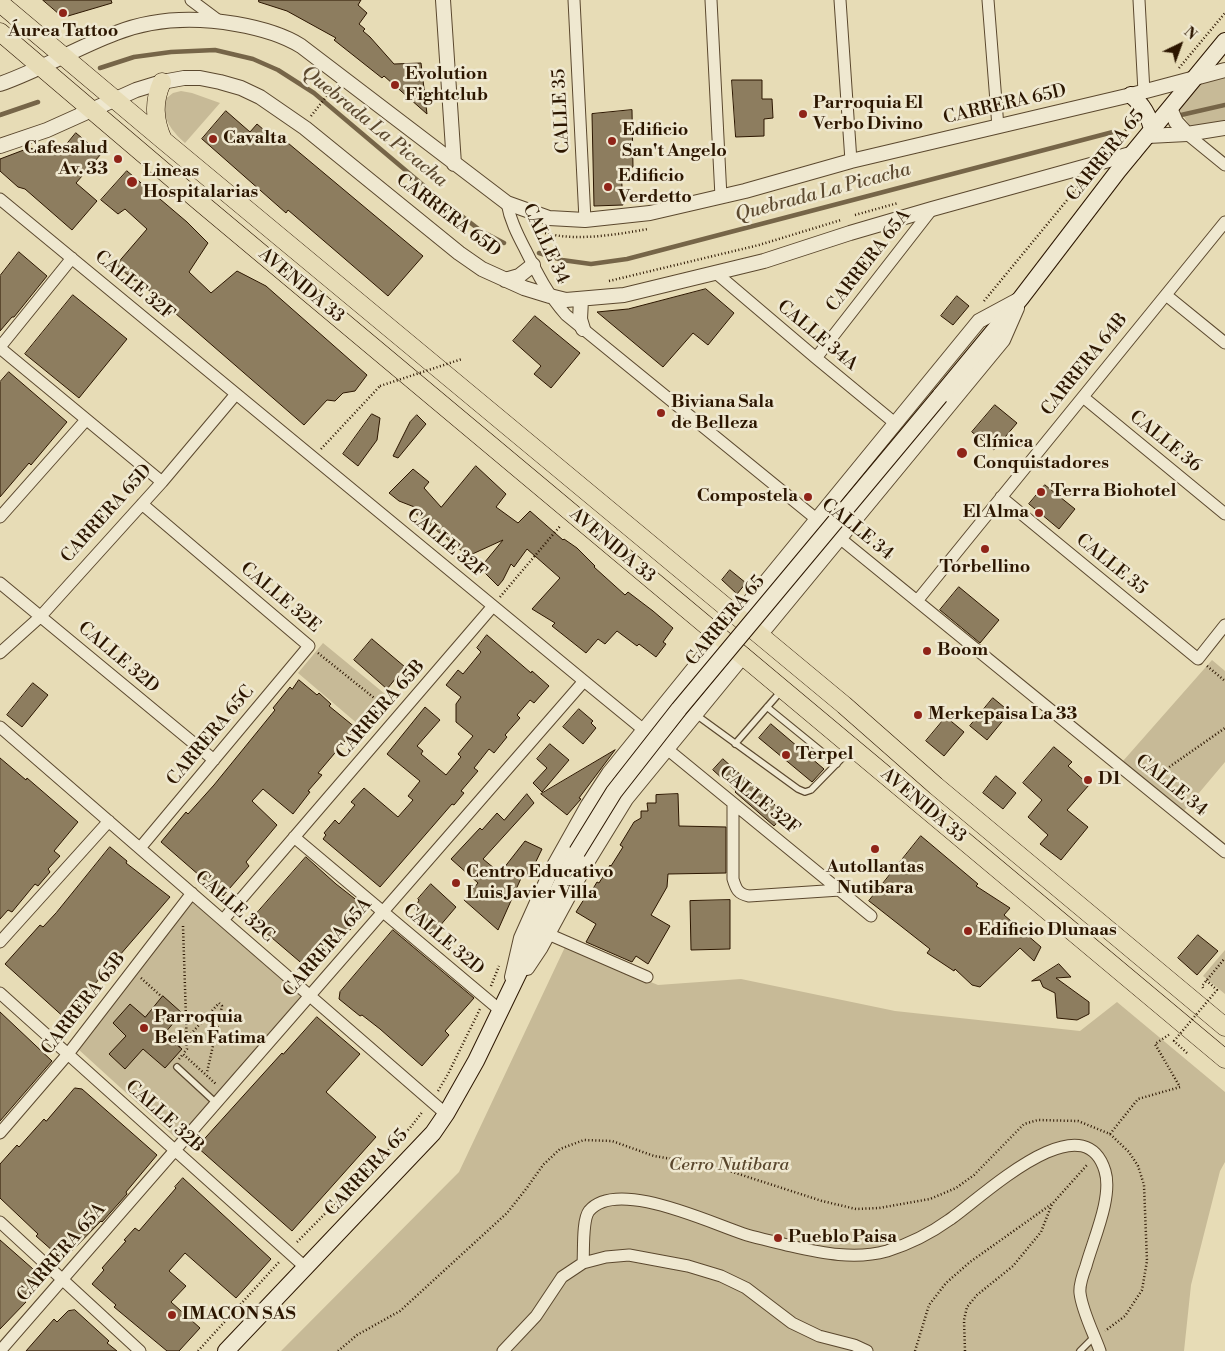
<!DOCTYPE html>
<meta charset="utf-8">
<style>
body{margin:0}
#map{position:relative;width:1225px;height:1351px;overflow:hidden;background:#e7dcb6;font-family:"Libre Bodoni",serif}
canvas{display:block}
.north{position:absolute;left:1155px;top:20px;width:50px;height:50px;-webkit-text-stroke:4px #efe8d0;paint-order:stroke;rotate:42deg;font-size:14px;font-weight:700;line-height:20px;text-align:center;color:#2c1600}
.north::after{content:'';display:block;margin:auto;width:18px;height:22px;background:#2c1600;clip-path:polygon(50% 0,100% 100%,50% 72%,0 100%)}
</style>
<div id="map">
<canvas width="1225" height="1351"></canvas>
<div class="north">N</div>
</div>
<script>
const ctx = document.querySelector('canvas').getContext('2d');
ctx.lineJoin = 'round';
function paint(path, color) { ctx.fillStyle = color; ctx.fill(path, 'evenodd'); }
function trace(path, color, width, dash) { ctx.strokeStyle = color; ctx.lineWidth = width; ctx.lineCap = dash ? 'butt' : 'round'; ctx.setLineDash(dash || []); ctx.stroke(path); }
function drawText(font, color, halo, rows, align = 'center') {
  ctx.font = font + ' "Libre Bodoni",serif'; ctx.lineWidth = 5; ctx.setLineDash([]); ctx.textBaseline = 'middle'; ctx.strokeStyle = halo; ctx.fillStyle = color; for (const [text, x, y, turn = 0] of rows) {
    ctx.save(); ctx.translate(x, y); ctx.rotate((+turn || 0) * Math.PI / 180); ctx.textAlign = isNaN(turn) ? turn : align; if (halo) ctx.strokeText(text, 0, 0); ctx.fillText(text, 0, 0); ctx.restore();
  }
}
const green = new Path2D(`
 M1225,76V124L1192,129L1179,109L1195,83Z
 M181,91L192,93L220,103L185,143C171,130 163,120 164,100L173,93Z
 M323,643L385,694L359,725L298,673Z
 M1212,660L1225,671V762L1183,812L1123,761Z
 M192,902L301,996L178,1140L78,1049Z
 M565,947L658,985L741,979L895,1011L1080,1031L1117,1002L1225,1092V1162L1220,1171L1191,1285L1184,1351H281L459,1172Z
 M1225,950V994L1203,976Z`);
const stream = new Path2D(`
 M100,68L134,57L171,52L215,50L253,59L278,70L314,93L436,196L481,231L504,243
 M0,115L38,102
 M1181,115L1225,105
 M539,253L562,260L591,264L627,259L1113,132`);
const building = new Path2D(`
 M43,0H111L112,3L68,16L58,13Z
 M259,0H361L358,5L367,13L359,24L365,29L363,31L370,37L394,64L421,63L427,114L384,76L382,78L334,40L336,38L287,11L259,2Z
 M732,80H762V99H772L773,118L764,119V136L736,137Z
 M632,110L633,167L621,168L623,205L594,206L592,114Z
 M226,111L250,132L257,124L278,142L282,138L423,256L388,296L288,210L286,213L202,139Z
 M76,133L101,154L76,183L97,201L72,230L25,189L18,187L0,171V159L29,148L57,155Z
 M127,171L187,222L208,243L189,272L211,293L237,271L266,286L367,375L355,391L343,393L335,401L327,400L304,425L137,280L135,281L116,265L147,229L125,209L118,214L101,200Z
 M19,252L47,276L14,317H12L0,331V276Z
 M706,289L734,313L708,345L693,333L663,367L597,312L628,309Z
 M73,295L127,339L79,398L25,354Z
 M957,296L969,306L953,325L941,316Z
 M535,316L580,353L551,388L534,374L541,366L513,341Z
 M9,372L67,422L31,465L29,463L0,497V382Z
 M995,405L1017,423L994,450L972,432Z
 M372,414L380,418L377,440L358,466L343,454Z
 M417,415L426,424L398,458L393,456L410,422Z
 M476,466L506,494L496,507L518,523L530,511L563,540L564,539L577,548L595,566L594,567L625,595L628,592L653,611L673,628L663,642L666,644L656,657L639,644L637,646L617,631L605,644L598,639L586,653L552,626L555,623L532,609L560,578L527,549L514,567L511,564L503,580L498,586L480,568L503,540L468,556L414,512L417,508L399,501L389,493L413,469L429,482L424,488L441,507Z
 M1045,485L1075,509L1059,529L1029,504Z
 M730,570L746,583L737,594L722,580Z
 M959,587L999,620L980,643L940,610Z
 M487,635L531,673L532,671L549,686L534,703L530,700L517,715L520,718L505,735L507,737L494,753L489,749L474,768L478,771L461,791L464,793L454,805L452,804L380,887L323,839L326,835L324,833L335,820L339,824L355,805L351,802L364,788L398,817L413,800L408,796L420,781L387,754L425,707L440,720L417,746L423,751L421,754L446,775L461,757L458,754L473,736L456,722V704L461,697L446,685L458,670L463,674L481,652L477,648Z
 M372,639L405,667L387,689L354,660Z
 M299,680L317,695L319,693L331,704L329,706L356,728L318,773L322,775L308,791L310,792L293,814L263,789L252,801L277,825L246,862L249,866L223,896L161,842L186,812L188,814L214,785L275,710L273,708L290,687L292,689Z
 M33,683L48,695L22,727L7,715Z
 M993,698L1010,712L987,740L970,726Z
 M579,709L593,721L591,723L596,728L583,744L563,727Z
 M946,717L964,732L944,756L926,741Z
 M771,724L824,769L812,782L759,738Z
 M550,744L569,760L542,792L533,783L547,768L537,759Z
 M1054,747L1072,762L1068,766L1089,785L1067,810L1088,827L1061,860L1040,844L1048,835L1028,817L1042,800L1023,783Z
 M615,750L579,798L581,799L567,815L541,794Z
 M0,758L26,780L27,778L78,822L54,851L60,856L48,869L50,872L38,886L35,884L12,912L8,910L0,919Z
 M723,759L785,814L774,826L735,792L736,791L713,770Z
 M996,776L1016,793L1003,809L983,793Z
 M527,794L534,803L483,859L500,873L525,841L542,849L529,876H522L498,930L464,900L478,883L451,859L480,828L482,830L497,813L504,820Z
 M678,794L679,826L726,827V873L668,874L667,887L651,915L670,926L648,964L636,956L632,962L586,942L596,924L576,912L586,896L588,897L597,882L599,883L610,865L611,866L623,847L620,845L634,822L641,818V811H648L647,803H656V795Z
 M921,836L978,884L976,886L1010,908L1004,915L1041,947L1034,961L1020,948L980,987L972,985L955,969L954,971L927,953L930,949L869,901Z
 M110,847L127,861L126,863L170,897L88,992L90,993L67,1020L5,964L40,925L43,927L56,913Z
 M306,857L336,884L368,909L313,973L251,920Z
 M431,884L456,907L433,934L419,921L415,909L419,900L418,899Z
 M730,900V949L691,950L690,901Z
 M393,930L474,998L445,1031L449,1035L422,1066L380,1029L362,1015L360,1016L339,999L340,992Z
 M1198,935L1218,951L1197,975L1178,958Z
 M1059,964L1071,977L1056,978L1089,1002V1014L1077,1020L1057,1018L1055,993L1043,987L1040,980L1032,981Z
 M163,996L182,1013L164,1034L182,1049L165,1068L143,1049L125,1069L109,1054L126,1036L113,1023L130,1004L145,1017Z
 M0,1012L52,1061L0,1121Z
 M317,1017L360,1054L326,1092L376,1137L292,1231L197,1147L282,1053L283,1054Z
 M75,1088L82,1089L157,1155L126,1192L127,1194L102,1222L101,1221L63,1260L36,1236L38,1234L0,1198V1164L17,1145L19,1147L44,1119L46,1121Z
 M183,1178L271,1259L236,1298L185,1253L169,1271L186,1286L171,1302L200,1328L179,1351H167L114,1307L116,1305L92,1284L104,1270L102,1268L126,1241L124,1240L135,1228L139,1231L176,1188L175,1187Z
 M0,1240L41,1276L22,1298L26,1302L0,1329Z
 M75,1310L109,1341L107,1343L117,1351H26L54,1319L57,1322L68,1311Z`);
const path = new Path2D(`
 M1179,68L1225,13
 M311,116L334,87
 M1114,144L1133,121
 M844,179L861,175
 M855,215L898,203
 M532,228C564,244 614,235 648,229
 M609,281L759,245L841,220
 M984,301L1082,182
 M321,449L380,386
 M500,597L561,525
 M318,653L388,709
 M1207,666L1225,681
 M1152,779L1225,728
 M183,926L187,1049L183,1054
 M141,978L162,997
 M491,986L499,966
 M1203,988L1202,986L1225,958
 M179,1059L183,1054L217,1085
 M438,1091L448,1074L480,1009
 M1110,1134L1138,1099L1180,1087L1155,1044L1170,1034
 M297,1242L410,1128L423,1111
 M198,1351L280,1261
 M338,1351L357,1335L400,1311L507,1213L526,1189L543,1165L560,1149L584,1140L612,1141L654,1156L714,1166L822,1201L856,1209L879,1208L930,1199L956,1188L974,1175L1024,1124L1038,1120L1078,1121L1110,1134L1129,1152L1138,1166L1144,1185L1147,1261L1142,1290L1125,1316L1105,1331
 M915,1351L929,1305L946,1283L970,1262L1053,1203L1087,1165
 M965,1351L964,1320L967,1307L977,1295L1013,1266L1041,1232L1052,1204`);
const service = new Path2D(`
 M767,707L837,764
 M695,714L798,789L805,792L811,790L851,749
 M735,744L782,690
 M177,1067L216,1103
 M1080,1351L1095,1336`);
const minor = new Path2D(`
 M191,0L219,21
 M574,0L585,220
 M711,0L721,197
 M840,0L851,161
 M988,0L998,127
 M1139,0L1144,92
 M1187,134L1225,165
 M0,199L584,681L871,916
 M507,203C510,220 517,234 525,249C537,273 548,295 566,315L1225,852
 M716,273L816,358L896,424
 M1166,295L1225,343
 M0,347L72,258
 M0,348L162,482
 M816,358L932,209
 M1083,397L1225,514
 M1001,497L1198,659L1225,625
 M0,517L86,420
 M0,583L214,760
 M917,601L1225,222
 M0,653L40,617L162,482L236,394
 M0,727L446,1114
 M733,803V879C736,889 738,894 749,896L840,890
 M294,837L501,1011
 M140,848L309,646L142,504
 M223,920L493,606
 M548,934L647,977
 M0,942L109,821
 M0,993L305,1267
 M0,1133L68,1054L192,893
 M0,1222L140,1351
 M583,1263C584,1251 582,1220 589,1211C617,1177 714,1225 747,1235C761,1239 776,1242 791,1246C822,1253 855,1260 887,1251C909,1244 931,1233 949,1220C978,1201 1083,1098 1105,1171C1113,1197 1093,1240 1086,1266C1083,1274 1079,1285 1080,1293C1082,1311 1094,1334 1100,1351
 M0,1351L584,681
 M503,1351L536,1316L562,1277L583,1263L606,1257L629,1255L688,1266L721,1276L746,1288L792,1323L819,1336L854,1345L867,1351`);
const tertiary = new Path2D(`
 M443,0L454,164
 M0,84C40,70 76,48 116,33C154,18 196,17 236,24C259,28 282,34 301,46L507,203L549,218L585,220L650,213L745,191L851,161L1131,95L1225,70
 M1170,108L1176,122L1187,134
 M1148,136L1187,134L1225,128
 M0,146L47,130L136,90L162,82L184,78H200L220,82L241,88L260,97L305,128L459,253L482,269L524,288L550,296L566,300L624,295L764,261L850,233L932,209L1134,153
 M505,280L519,276L533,265
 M581,300L580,319L583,329
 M737,617L979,321L1018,300
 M760,635L1003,340L1017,308
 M527,968L541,947L586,864L626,799L744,655
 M512,977L521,938L551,871L588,805L609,773L720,636`);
const secondary = new Path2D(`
 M1131,95C1143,105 1149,115 1152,130
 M940,396L1021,298L1118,171L1225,41
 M226,1351L433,1133L446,1114L476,1061L577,852`);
const primary = new Path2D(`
 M0,3L163,140L844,705L936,786L1225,1027
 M0,32L201,203L1225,1059
 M162,82C153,102 154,120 163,140`);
const pathBridge = new Path2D(`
 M380,386L462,359
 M179,1047L219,1003L222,1006L207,1072
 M1187,1053L1174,1041L1217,990L1206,980`);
const secondaryBridge = new Path2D(`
 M577,852L614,792L679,709L940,396`);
const markers = [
 [63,13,5,"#8f2418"],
 [395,85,5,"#8f2418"],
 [803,114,5,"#8f2418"],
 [213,139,5,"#8f2418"],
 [612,141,5,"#8f2418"],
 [118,159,5,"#8f2418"],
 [132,182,6,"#8f2418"],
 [608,187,5,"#8f2418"],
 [661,413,5,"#8f2418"],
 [962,453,6,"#8f2418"],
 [1041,492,5,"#8f2418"],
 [808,497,5,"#8f2418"],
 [1039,513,5,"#8f2418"],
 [985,549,5,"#8f2418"],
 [927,651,5,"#8f2418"],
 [918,715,5,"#8f2418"],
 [786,755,5,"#8f2418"],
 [1088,780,5,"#8f2418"],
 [875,849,5,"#8f2418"],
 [456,883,5,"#8f2418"],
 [968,931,5,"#8f2418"],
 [144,1028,5,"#8f2418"],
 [778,1238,5,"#8f2418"],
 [172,1315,5,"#8f2418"]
];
const poiNames = [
 ["Áurea Tattoo",63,32,"center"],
 ["Evolution",405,75],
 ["Fightclub",405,96],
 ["Parroquia El",813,104],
 ["Verbo Divino",813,125],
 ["Edificio",622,131],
 ["San't Angelo",622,152],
 ["Cavalta",223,139],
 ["Cafesalud",108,149,"right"],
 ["Av. 33",108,170,"right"],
 ["Lineas",143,172],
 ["Hospitalarias",143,193],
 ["Edificio",618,177],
 ["Verdetto",618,198],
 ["Biviana Sala",671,403],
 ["de Belleza",671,424],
 ["Clínica",973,443],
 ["Conquistadores",973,464],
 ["Terra Biohotel",1051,492],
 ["Compostela",798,497,"right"],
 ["El Alma",1029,513,"right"],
 ["Torbellino",985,568,"center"],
 ["Boom",937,651],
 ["Merkepaisa La 33",928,715],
 ["Terpel",796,755],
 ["D1",1098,780],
 ["Autollantas",875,868,"center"],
 ["Nutibara",875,889,"center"],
 ["Centro Educativo",466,873],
 ["Luis Javier Villa",466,894],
 ["Edificio Dlunaas",978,931],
 ["Parroquia",154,1018],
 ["Belen Fatima",154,1039],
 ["Pueblo Paisa",788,1238],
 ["IMACON SAS",182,1315]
];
const streetNames = [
 ["CARRERA 65D",1005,105,-13],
 ["CALLE 35",562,111,-93],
 ["CARRERA 65",1106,156,-51],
 ["CARRERA 65D",448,216,37],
 ["CALLE 34",545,244,65],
 ["CARRERA 65A",869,261,-52],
 ["CALLE 32F",134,286,40],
 ["AVENIDA 33",301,286,40],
 ["CALLE 34A",817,336,40],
 ["CARRERA 64B",1085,365,-51],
 ["CALLE 36",1165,442,39],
 ["CARRERA 65D",107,514,-48],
 ["CALLE 34",857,530,39],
 ["CALLE 32F",446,544,40],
 ["AVENIDA 33",612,546,40],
 ["CALLE 35",1111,565,39],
 ["CALLE 32E",280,598,40],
 ["CARRERA 65",726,621,-50],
 ["CALLE 32D",118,658,40],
 ["CARRERA 65B",381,710,-49],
 ["CARRERA 65C",211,736,-50],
 ["CALLE 34",1171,786,39],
 ["CALLE 32F",759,801,39],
 ["AVENIDA 33",923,806,40],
 ["CALLE 32C",234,907,41],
 ["CALLE 32D",443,940,40],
 ["CARRERA 65A",328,948,-49],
 ["CARRERA 65B",84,1004,-52],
 ["CALLE 32B",164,1117,42],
 ["CARRERA 65",367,1173,-47],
 ["CARRERA 65A",62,1253,-49]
];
const parkNames = [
 ["Cerro Nutibara",729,1166]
];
const waterNames = [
 ["Quebrada La Picacha",374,127,39],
 ["Quebrada La Picacha",823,193,-15]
];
paint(green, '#c7ba97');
trace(stream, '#766548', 4.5);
paint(building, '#8d7d5f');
trace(building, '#2c1600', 1);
trace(service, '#5b482e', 8);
trace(minor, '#5b482e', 13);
trace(tertiary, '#5b482e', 16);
trace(secondary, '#2c1600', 18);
trace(primary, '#2c1600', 19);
trace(path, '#2c1600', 2.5, [1, 2.5]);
trace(service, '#efe8d0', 5.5);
trace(minor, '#efe8d0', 11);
trace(tertiary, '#efe8d0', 14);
trace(secondary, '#efe8d0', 16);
trace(primary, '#e7dcb6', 18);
trace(secondaryBridge, '#2c1600', 18, []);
trace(pathBridge, '#2c1600', 2.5, [1, 2.5]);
trace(secondaryBridge, '#efe8d0', 16);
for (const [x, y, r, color] of markers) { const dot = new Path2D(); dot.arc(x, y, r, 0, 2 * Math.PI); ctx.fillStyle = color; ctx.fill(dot); trace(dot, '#efe8d0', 2); }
drawText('bold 18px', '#2c1600', '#efe8d0', poiNames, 'left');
drawText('18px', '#2c1600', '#efe8d0', streetNames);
drawText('italic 18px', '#5a472d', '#efe8d0', parkNames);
drawText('italic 19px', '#5d4a30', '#efe8d0', waterNames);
</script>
